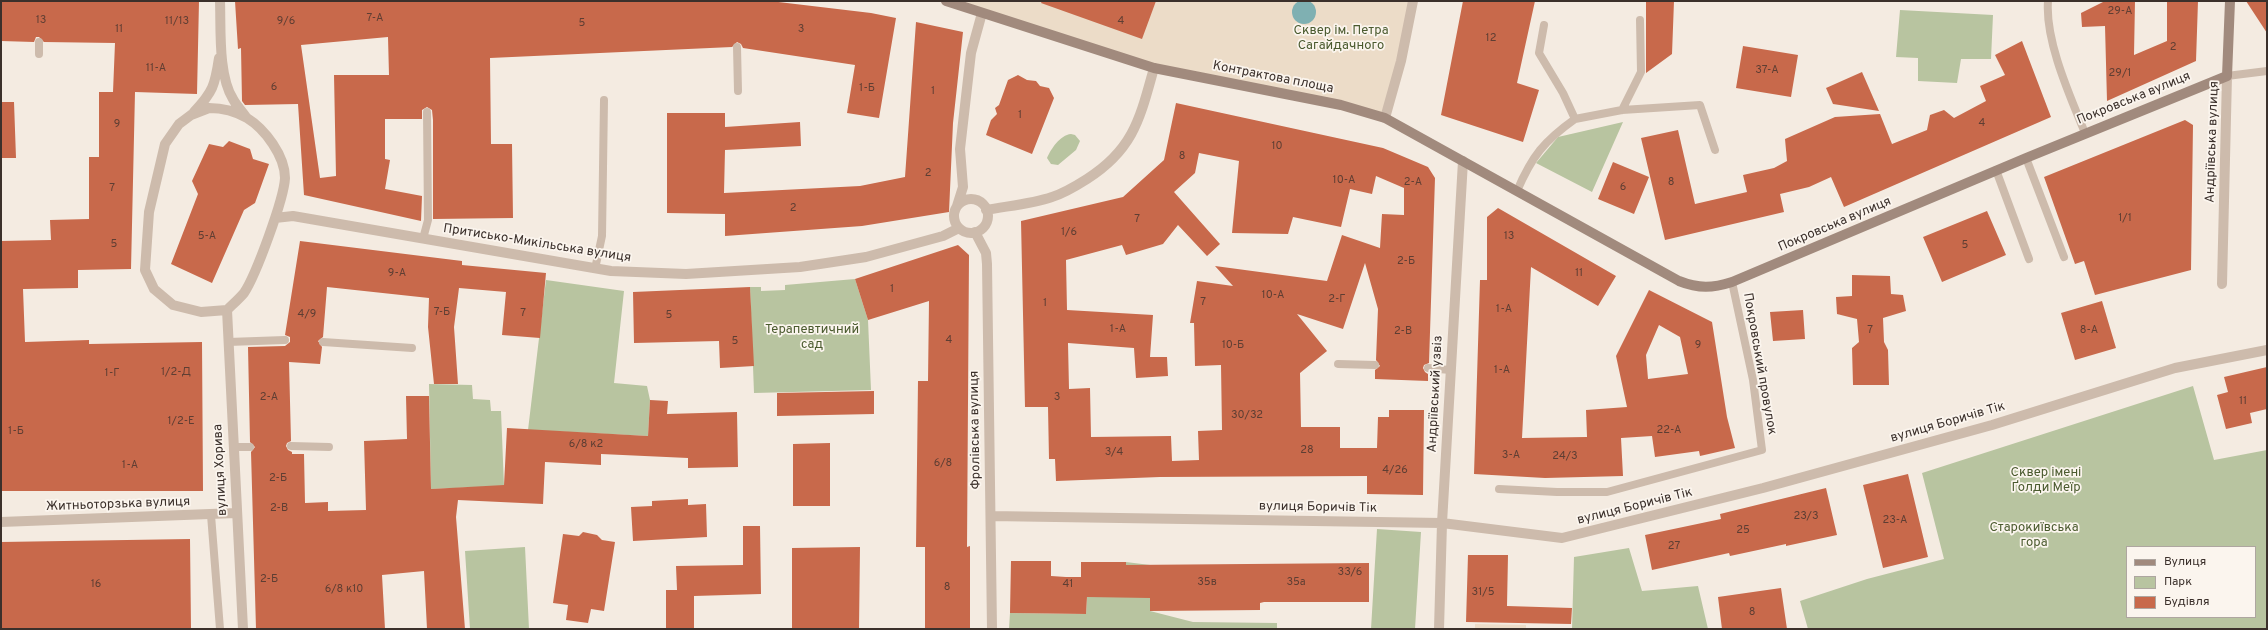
<!DOCTYPE html>
<meta charset="utf-8">
<style>
body{margin:0}
#map{position:relative;width:2268px;height:630px;overflow:hidden;background:#f4ebe1;font-family:Overpass,sans-serif}
canvas{display:block}
.frame{position:absolute;inset:0;border:2px solid #3b302b;pointer-events:none}
.legend{position:absolute;left:2126px;top:546px;width:130px;height:72px;box-sizing:border-box;background:#fbf5ee;border:1px solid #aea6a0;margin:0;padding:5px 7px;list-style:none;font-size:12px;color:#3b302b}
.legend li{display:flex;align-items:center;gap:8px;height:20px}
.legend b{width:20px;border:1px solid #aea6a0}
</style>
<div id="map">
<canvas width="2268" height="630"></canvas>
<div class="frame"></div>
<ul class="legend">
<li><b style="height:5px;background:#a18a7d"></b>Вулиця</li>
<li><b style="height:11px;background:#b8c4a0"></b>Парк</li>
<li><b style="height:11px;background:#c8694b"></b>Будівля</li>
</ul>
</div>
<script>
const ctx = document.querySelector('canvas').getContext('2d');
ctx.lineJoin = 'round';
function paint(path, color) { ctx.fillStyle = color; ctx.fill(path, 'evenodd'); }
function trace(path, color, width, dash) { ctx.strokeStyle = color; ctx.lineWidth = width; ctx.lineCap = dash ? 'butt' : 'round'; ctx.setLineDash(dash || []); ctx.stroke(path); }
function drawText(font, color, halo, rows, align = 'center') {
  ctx.font = font + ' Overpass,sans-serif'; ctx.lineWidth = 3.5; ctx.setLineDash([]); ctx.textBaseline = 'middle'; ctx.strokeStyle = halo; ctx.fillStyle = color; for (const [text, x, y, turn = 0] of rows) {
    ctx.save(); ctx.translate(x, y); ctx.rotate((+turn || 0) * Math.PI / 180); ctx.textAlign = isNaN(turn) ? turn : align; if (halo) ctx.strokeText(text, 0, 0); ctx.fillText(text, 0, 0); ctx.restore();
  }
}
const green = new Path2D(`
 M1900,10L1993,15L1991,59H1961L1957,83L1918,81V58L1896,57Z
 M1623,122L1592,192L1536,163L1558,137Z
 M1071,134L1075,135L1080,141L1076,150L1058,165L1051,164L1047,158C1051,149 1060,135 1071,134Z
 M855,279L868,320L871,390L754,393L750,287H761V291L785,290V285Z
 M546,280L624,291L614,383L647,386L650,400L648,436L528,430Z
 M429,384L472,385L473,399L490,400L491,411H501L504,486L431,489Z
 M2193,386L2214,460L2267,450V629H1808L1800,601L1867,579L1944,559L1922,473ZM2127,547H2255V617H2127Z
 M1377,529L1421,532L1415,629H1371Z
 M525,547L529,629H470L465,551Z
 M1629,548L1642,591L1698,586L1708,629H1572L1574,557Z
 M1126,562L1150,565V611L1193,622L1277,623V629H1009L1010,613L1086,614L1087,597H1125Z`);
const plaza = new Path2D(`
 M946,1H1413L1385,118L1174,71Z
 M1475,624L1526,625V629H1475Z`);
const water = new Path2D(`
 M1292 12a12 12 0 1 1 24 0a12 12 0 1 1-24 0Z`);
const building = new Path2D(`
 M1,1H199L197,94L135,92L131,269L78,270V288L23,289L25,342L89,340V344L202,342L203,491H1V241L51,240L50,220L89,219V157H99V92H113L115,43L44,42L39,37H36L34,42L1,41Z
 M235,1H770L871,13L896,18L879,118L847,113L855,65L743,48L741,44L737,42L732,47L490,58L491,144H512L513,218L433,219V120L432,110L427,107L422,110V119H385V159L390,160L385,189L422,196L421,221L304,195L298,104L245,105L242,101L241,48L238,49ZM388,37L389,75H334L336,176L320,178L301,45Z
 M1042,1H1156L1142,39L1041,3Z
 M1463,1H1535L1517,83L1539,90L1523,142L1441,115Z
 M1646,1H1674L1672,54L1646,73Z
 M2105,1H2135L2134,55L2167,41V1H2198L2196,61L2107,101L2105,26L2082,27L2081,13Z
 M2246,1H2267V33Z
 M916,22L963,32L953,123L949,212L862,226L725,236V214L667,213V113H725V127L800,122L801,146L725,150L724,193L860,186L905,177Z
 M2022,41L2051,117L1844,207L1831,177L1809,187L1780,194L1784,212L1665,240L1641,138L1678,130L1695,204L1747,192L1743,175L1774,168L1787,161L1785,139L1835,117L1880,114L1892,144L1927,130L1930,115L1944,110L1954,118L1986,101L1980,86L2005,75L1995,55Z
 M1743,46L1798,55L1791,97L1736,88Z
 M1862,72L1879,111L1833,104L1826,88Z
 M1018,75L1027,80L1036,81L1040,86L1049,88L1054,98L1032,154L986,135L991,120L997,114L995,108L999,105L1008,80Z
 M1,102H14L16,158H1Z
 M1176,103L1383,148L1428,167L1435,178L1429,363L1424,365L1423,368L1425,372L1428,374V381L1375,379V370L1380,366L1376,360L1378,309L1365,263L1343,329L1297,314L1327,351L1300,373L1301,427H1340V448H1377L1378,417H1389V410H1424L1423,495L1367,494V476L1160,477L1056,481L1055,459H1049L1048,407H1025L1021,221L1123,197L1164,160ZM1199,153L1239,161L1232,233L1288,234L1293,217L1341,227L1350,189L1372,194L1376,176L1404,188V215L1382,214L1380,248L1342,235L1327,281L1215,266L1233,286L1197,281L1190,323H1194L1195,366L1221,365L1222,430L1198,431L1199,460L1172,461L1171,436L1091,437L1090,388L1069,389L1068,343L1134,348L1136,378L1168,376L1167,357H1150L1153,315L1067,310L1066,260L1122,245L1126,255L1163,244L1178,225L1207,256L1220,244L1174,192L1195,173Z
 M2185,120L2193,125L2191,270L2095,295L2084,261L2075,264L2044,177Z
 M229,141L250,149L253,159L269,164L255,203L244,210L212,283L171,264L198,194L192,181L209,144L223,147Z
 M1613,162L1649,177L1634,214L1598,199Z
 M1498,208L1616,276L1598,306L1531,267L1522,438L1587,437L1586,410L1627,407L1616,356L1649,290L1712,322L1727,417L1735,448L1700,456L1699,451L1655,457L1652,436L1621,438L1623,476L1545,478L1474,474L1480,280H1487V217ZM1659,325L1680,337L1688,374L1648,379L1646,355Z
 M1987,211L2006,255L1942,282L1923,237Z
 M300,241L462,261V265L546,273L540,338L502,335L506,292L459,288L454,327L458,384H434L428,327L429,298L327,287L323,337L318,341L322,347L320,364L289,362L291,441L287,443L286,446L288,450L292,452V454H304L305,503L328,502V511L366,510L364,441L407,439L406,396H429L431,489L504,485L507,428L648,436L650,400L668,401L667,414L737,412L738,467L688,468V458L601,454V465L545,462L543,504L458,500L456,517L465,629H427L424,571L382,575L385,629H256L251,452L255,447L250,442L248,347L285,346L290,342V337L285,335Z
 M958,245L969,255L967,547L970,546V629H925V547H916L918,381H928L929,301L868,320L855,279Z
 M1852,275L1890,276L1891,294L1903,295L1906,311L1883,318L1884,342L1888,350L1889,385H1853L1852,348L1859,342L1857,319L1837,314L1836,297L1852,296Z
 M750,287L754,366L720,368L719,341L634,343L633,292Z
 M2102,301L2116,348L2075,360L2061,313Z
 M1803,310L1805,339L1773,341L1770,312Z
 M2267,367V409L2250,413L2252,423L2226,429L2217,395L2228,392L2224,377Z
 M874,391V414L777,416V393Z
 M830,443V506H793V444Z
 M1908,474L1928,557L1883,568L1863,485Z
 M1826,488L1837,535L1786,546V544L1730,556L1729,553L1652,570L1645,535L1721,519L1720,514Z
 M688,499V505L706,504L707,537L633,541L631,507L652,506V501Z
 M743,526H760L761,594L694,596V629H666V590H677L676,566L743,565Z
 M583,532L597,535L602,540L615,542L604,611L591,609L588,623L566,620L568,605L553,603L563,534L579,536Z
 M190,539L191,629H1V542Z
 M860,547L859,629H792V548Z
 M1468,555H1508L1507,606L1572,608L1571,624L1466,622Z
 M1011,561H1051V576L1066,577H1081V562H1126V565L1369,563V602H1264L1260,603V610L1150,611V598L1087,597L1086,614L1010,613Z
 M1781,588L1787,629H1722L1718,597Z`);
const lane = new Path2D(`
 M2048,1C2045,41 2070,96 2085,133
 M39,42V54
 M737,47L738,91
 M2227,76L2267,71
 M1622,110L1641,72L1640,20
 M1575,119L1622,110L1700,105L1715,150
 M2026,158L2064,257
 M1996,170L2029,259
 M1517,191C1532,156 1544,141 1575,119L1563,93L1539,53L1544,25
 M426,239L424,235L428,220L427,112
 M595,269L602,236L604,100
 M228,342L285,340
 M323,342L412,348
 M1338,364L1375,365
 M1428,368L1450,370
 M291,446L329,447
 M233,447H250
 M1499,489L1557,492H1607L1762,450L1753,380L1732,282
 M211,515L220,629`);
const street = new Path2D(`
 M220,1C221,29 218,75 233,99C236,105 242,111 246,117
 M209,108C222,108 235,111 247,118C265,129 285,156 285,178C284,199 256,275 244,293C239,299 232,305 227,310L201,312L173,305L154,289L145,270L149,212L165,144L179,124L191,115Z
 M194,112C213,92 215,85 219,58
 M1385,118L1401,61L1413,1
 M954 216a17 17 0 1 1 34 0a17 17 0 1 1-34 0Z
 M957,206L963,187L960,149L971,53L982,13
 M986,210C1007,206 1032,204 1052,197C1065,193 1076,186 1087,179C1134,149 1140,118 1154,68
 M275,218L293,216L611,271L686,274L800,267L866,257L943,236L959,228
 M975,232L986,253L987,264L992,629
 M2222,284L2227,76
 M227,310L243,629
 M991,516L1442,523L1562,538L1763,488L1992,425L2175,368L2267,350
 M1,522L236,513
 M1439,629L1442,523L1463,161`);
const secondary = new Path2D(`
 M946,1L1154,68L1341,105L1385,118L1679,281C1699,289 1713,288 1732,282L2026,158L2227,76L2230,1`);
const numberNames = [
 ["29-А",2120,12],
 ["7-А",375,19],
 ["13",41,21],
 ["11/13",177,22],
 ["9/6",286,22],
 ["4",1121,22],
 ["5",582,24],
 ["11",119,30],
 ["3",801,30],
 ["12",1491,39],
 ["2",2173,48],
 ["11-А",156,69],
 ["37-А",1767,71],
 ["29/1",2120,74],
 ["6",274,88],
 ["1-Б",867,89],
 ["1",933,92],
 ["1",1020,116],
 ["4",1982,124],
 ["9",117,125],
 ["10",1277,147],
 ["8",1182,157],
 ["2",928,174],
 ["10-А",1344,181],
 ["2-А",1413,183],
 ["8",1671,183],
 ["6",1623,188],
 ["7",112,189],
 ["2",793,209],
 ["1/1",2125,219],
 ["7",1137,220],
 ["1/6",1069,233],
 ["5-А",207,237],
 ["13",1509,237],
 ["5",114,245],
 ["5",1965,246],
 ["2-Б",1406,262],
 ["9-А",397,274],
 ["11",1579,274],
 ["1",892,290],
 ["10-А",1273,296],
 ["2-Г",1337,300],
 ["7",1203,303],
 ["1",1045,304],
 ["1-А",1504,310],
 ["7-Б",442,313],
 ["7",523,314],
 ["4/9",307,315],
 ["5",669,316],
 ["1-А",1118,330],
 ["7",1870,331],
 ["8-А",2089,331],
 ["2-В",1403,332],
 ["4",949,341],
 ["5",735,342],
 ["10-Б",1233,346],
 ["9",1698,346],
 ["1-А",1502,371],
 ["1/2-Д",176,373],
 ["1-Г",112,374],
 ["2-А",269,398],
 ["3",1057,398],
 ["11",2243,402],
 ["30/32",1247,416],
 ["1/2-Е",181,422],
 ["22-А",1669,431],
 ["1-Б",16,432],
 ["6/8 к2",586,445],
 ["28",1307,451],
 ["3/4",1114,453],
 ["3-А",1511,456],
 ["24/3",1565,457],
 ["6/8",943,464],
 ["1-А",130,466],
 ["4/26",1395,471],
 ["2-Б",278,479],
 ["2-В",279,509],
 ["23/3",1806,517],
 ["23-А",1895,521],
 ["25",1743,531],
 ["27",1674,547],
 ["33/6",1350,573],
 ["2-Б",269,580],
 ["35в",1207,583],
 ["35а",1296,583],
 ["16",96,585],
 ["41",1068,585],
 ["8",947,588],
 ["6/8 к10",344,590],
 ["31/5",1483,593],
 ["8",1752,613]
];
const parkNames = [
 ["Сквер ім. Петра",1341,31],
 ["Сагайдачного",1341,46],
 ["Терапевтичний",812,330],
 ["сад",812,345],
 ["Сквер імені",2046,473],
 ["Ґолди Меїр",2046,488],
 ["Старокиївська",2034,528],
 ["гора",2034,543]
];
const streetNames = [
 ["Контрактова площа",1273,78,11],
 ["Покровська вулиця",2134,99,-22],
 ["Андріївська вулиця",2213,142,-88],
 ["Покровська вулиця",1835,225,-23],
 ["Притисько-Микільська вулиця",537,244,9],
 ["Покровський провулок",1759,364,80],
 ["Андріївський узвіз",1436,394,-87],
 ["вулиця Боричів Тік",1948,423,-16],
 ["Фролівська вулиця",976,430,-91],
 ["вулиця Хорива",221,470,-93],
 ["Житньоторзька вулиця",118,505,-2],
 ["вулиця Боричів Тік",1635,507,-14],
 ["вулиця Боричів Тік",1318,508,1]
];
paint(green, '#b8c4a0');
paint(plaza, '#ecdcc8');
paint(water, '#7fb0b2');
paint(building, '#c8694b');
trace(lane, '#cdbbac', 8);
trace(street, '#cdbbac', 10);
trace(secondary, '#a18a7d', 10);
drawText('11px', '#5e3e33', null, numberNames);
drawText('13px', '#4a5a2e', '#fbf5ee', parkNames);
drawText('13px', '#3b302b', '#fbf5ee', streetNames);
</script>
